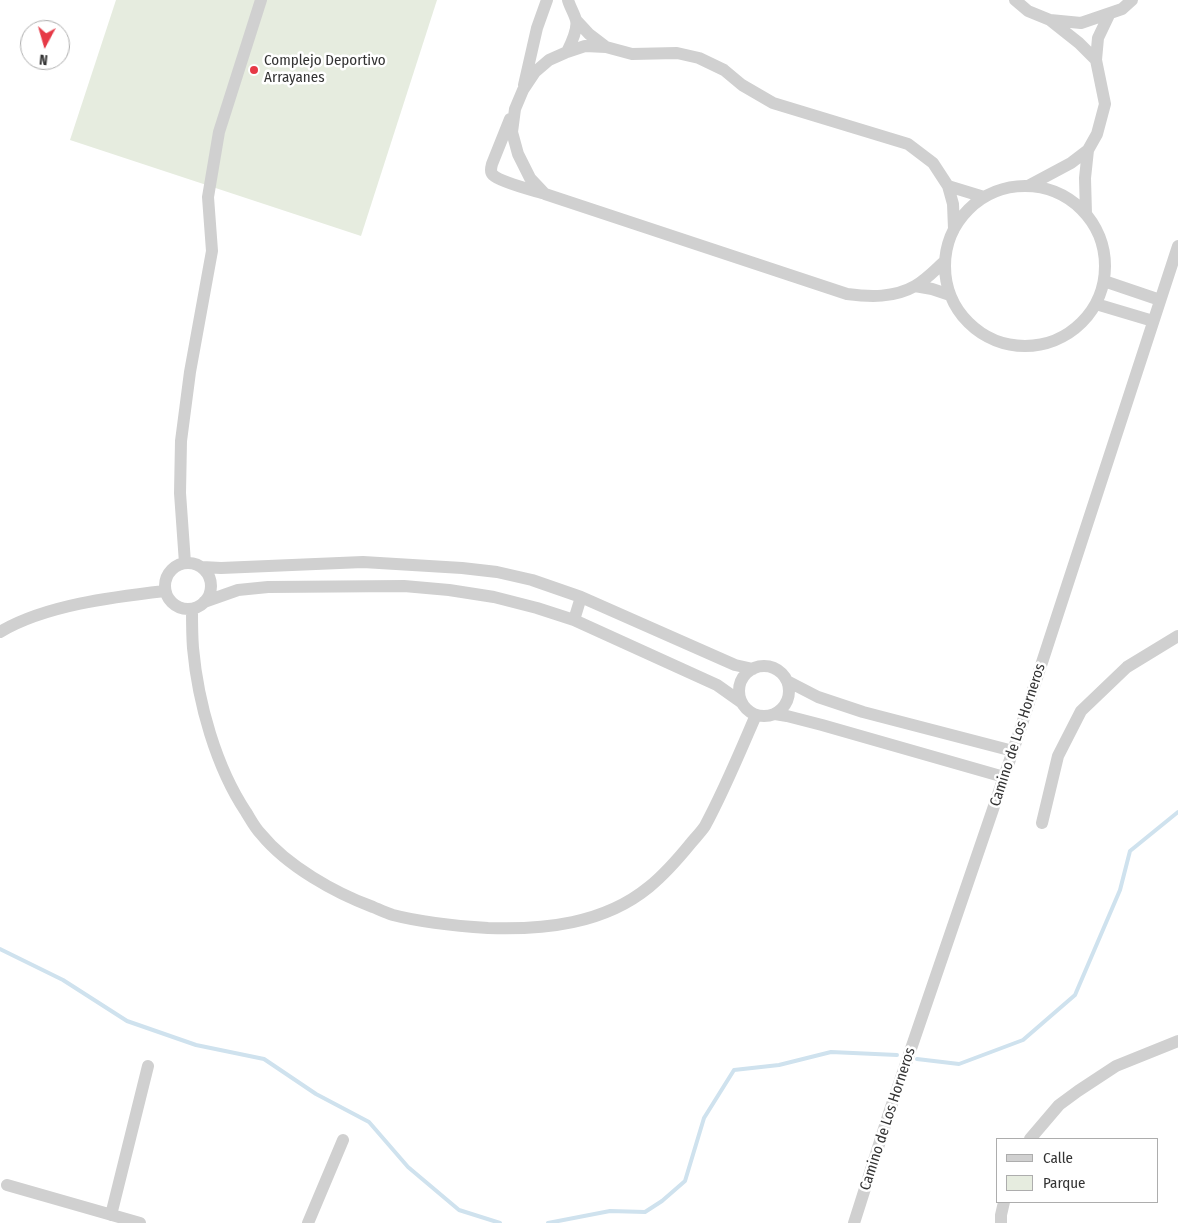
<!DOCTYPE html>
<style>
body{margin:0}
#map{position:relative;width:1178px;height:1223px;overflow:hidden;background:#fff;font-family:"Fira Sans Condensed",sans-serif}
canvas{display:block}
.legend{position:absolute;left:996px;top:1138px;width:162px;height:65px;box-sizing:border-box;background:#fff;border:1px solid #adadad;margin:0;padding:6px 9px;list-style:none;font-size:15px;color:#333}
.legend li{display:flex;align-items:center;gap:10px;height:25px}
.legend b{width:25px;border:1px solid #adadad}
.north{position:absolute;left:20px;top:20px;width:50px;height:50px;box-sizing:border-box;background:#fff;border:1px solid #adadad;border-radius:50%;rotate:186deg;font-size:14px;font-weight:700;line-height:20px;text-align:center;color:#333}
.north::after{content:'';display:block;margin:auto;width:18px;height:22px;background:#e63946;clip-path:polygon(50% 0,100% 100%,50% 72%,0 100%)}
</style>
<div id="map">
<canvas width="1178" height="1223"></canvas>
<ul class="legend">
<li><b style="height:6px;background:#d0d0d0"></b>Calle</li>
<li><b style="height:14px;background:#e6ecdf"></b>Parque</li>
</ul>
<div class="north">N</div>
</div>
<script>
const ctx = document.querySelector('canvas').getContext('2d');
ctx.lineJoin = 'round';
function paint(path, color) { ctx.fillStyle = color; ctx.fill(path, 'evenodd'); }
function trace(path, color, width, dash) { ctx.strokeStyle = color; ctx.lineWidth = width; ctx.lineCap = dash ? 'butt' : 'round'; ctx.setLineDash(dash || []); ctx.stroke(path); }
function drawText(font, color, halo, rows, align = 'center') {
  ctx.font = font + ' "Fira Sans Condensed",sans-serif'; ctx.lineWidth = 5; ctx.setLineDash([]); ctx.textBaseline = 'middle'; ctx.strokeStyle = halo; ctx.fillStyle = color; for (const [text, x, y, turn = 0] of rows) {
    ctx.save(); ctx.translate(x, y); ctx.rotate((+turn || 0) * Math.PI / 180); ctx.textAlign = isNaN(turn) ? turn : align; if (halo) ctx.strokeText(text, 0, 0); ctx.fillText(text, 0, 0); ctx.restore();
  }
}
const green = new Path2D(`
 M116,0H437L361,236L70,140Z`);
const stream = new Path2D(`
 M0,949L63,980L127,1021L196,1045L264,1059L316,1094L369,1122L408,1167L459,1210L500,1223
 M917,1059L959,1064L1023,1040L1075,995L1120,890L1130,851L1178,812
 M548,1223L610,1211L645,1212L662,1201L685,1181L704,1118L734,1070L779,1065L831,1052L897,1055`);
const minor = new Path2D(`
 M1015,0L1028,11L1050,20L1079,43L1096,60L1105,104L1097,134L1088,150L1071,163L1028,186
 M1050,20L1081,23L1122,9L1132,0
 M577,21L589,34L606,47
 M567,52C571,44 578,28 576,20C574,13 570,7 568,0
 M1096,60L1098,38L1109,15
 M524,85L537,28L547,0
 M510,119L492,164C491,168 490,172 493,175C500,182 532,190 542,193
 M948,186L984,197
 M945 266a80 80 0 1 1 160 0a80 80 0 1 1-160 0Z
 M1086,214L1085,178L1088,150
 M945,261C936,269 926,280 915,286C894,298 870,297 847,294L545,194L530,178L518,154L512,132L515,109L523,90L535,72L549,60L567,52L585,46L606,47L632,54L677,53L699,58L724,70L742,85L773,103L908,144L933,163L948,186L953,204L954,229
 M1104,281L1160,300
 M915,286L932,289L950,295
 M1096,304L1153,321
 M165 586a23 23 0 1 1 46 0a23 23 0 1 1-46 0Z
 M185,563L180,493L181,441L190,372L212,251L208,197L219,132L261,0
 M202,567L221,568L363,562L462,568L497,572L532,580L581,597L735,665L753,669
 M204,602L238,590L268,587L404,586L449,590L494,597L537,608L574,620L717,685L741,702
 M192,609C192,622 192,635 193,648C198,703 216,767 246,812C251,820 255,828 261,834C287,866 335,893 373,907C380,910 386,913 393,915C424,923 456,926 488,928C544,930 604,924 649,887C665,874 678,859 691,843C696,837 701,832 705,826C724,791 740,752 756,715
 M574,620L581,597
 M0,632C45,605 113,597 165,591
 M739 691a25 25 0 1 1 50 0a25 25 0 1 1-50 0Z
 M787,681L818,697L863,712L1013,751
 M775,714L787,716L822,725L1004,777
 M1042,823L1058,756L1081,711L1127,667L1178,636
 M1030,1139L1059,1105L1078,1091L1116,1066L1178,1041
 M7,1185L140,1223
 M111,1215L148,1066
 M308,1223L343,1140
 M854,1223L889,1113L1017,739L1178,246
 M1001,1223V1215L1004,1202`);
const markers = [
 [254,70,5,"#e63946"]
];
const poiNames = [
 ["Complejo Deportivo",264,61],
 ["Arrayanes",264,78]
];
const streetNames = [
 ["Camino de Los Horneros",1018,735,-72],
 ["Camino de Los Horneros",888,1119,-72]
];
paint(green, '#e6ecdf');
trace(stream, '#cfe2ee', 4);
trace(minor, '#d0d0d0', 12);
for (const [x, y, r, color] of markers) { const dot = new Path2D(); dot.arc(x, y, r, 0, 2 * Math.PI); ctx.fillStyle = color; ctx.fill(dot); trace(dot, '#fff', 2); }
drawText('15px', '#333', '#fff', poiNames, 'left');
drawText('15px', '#333', '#fff', streetNames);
</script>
